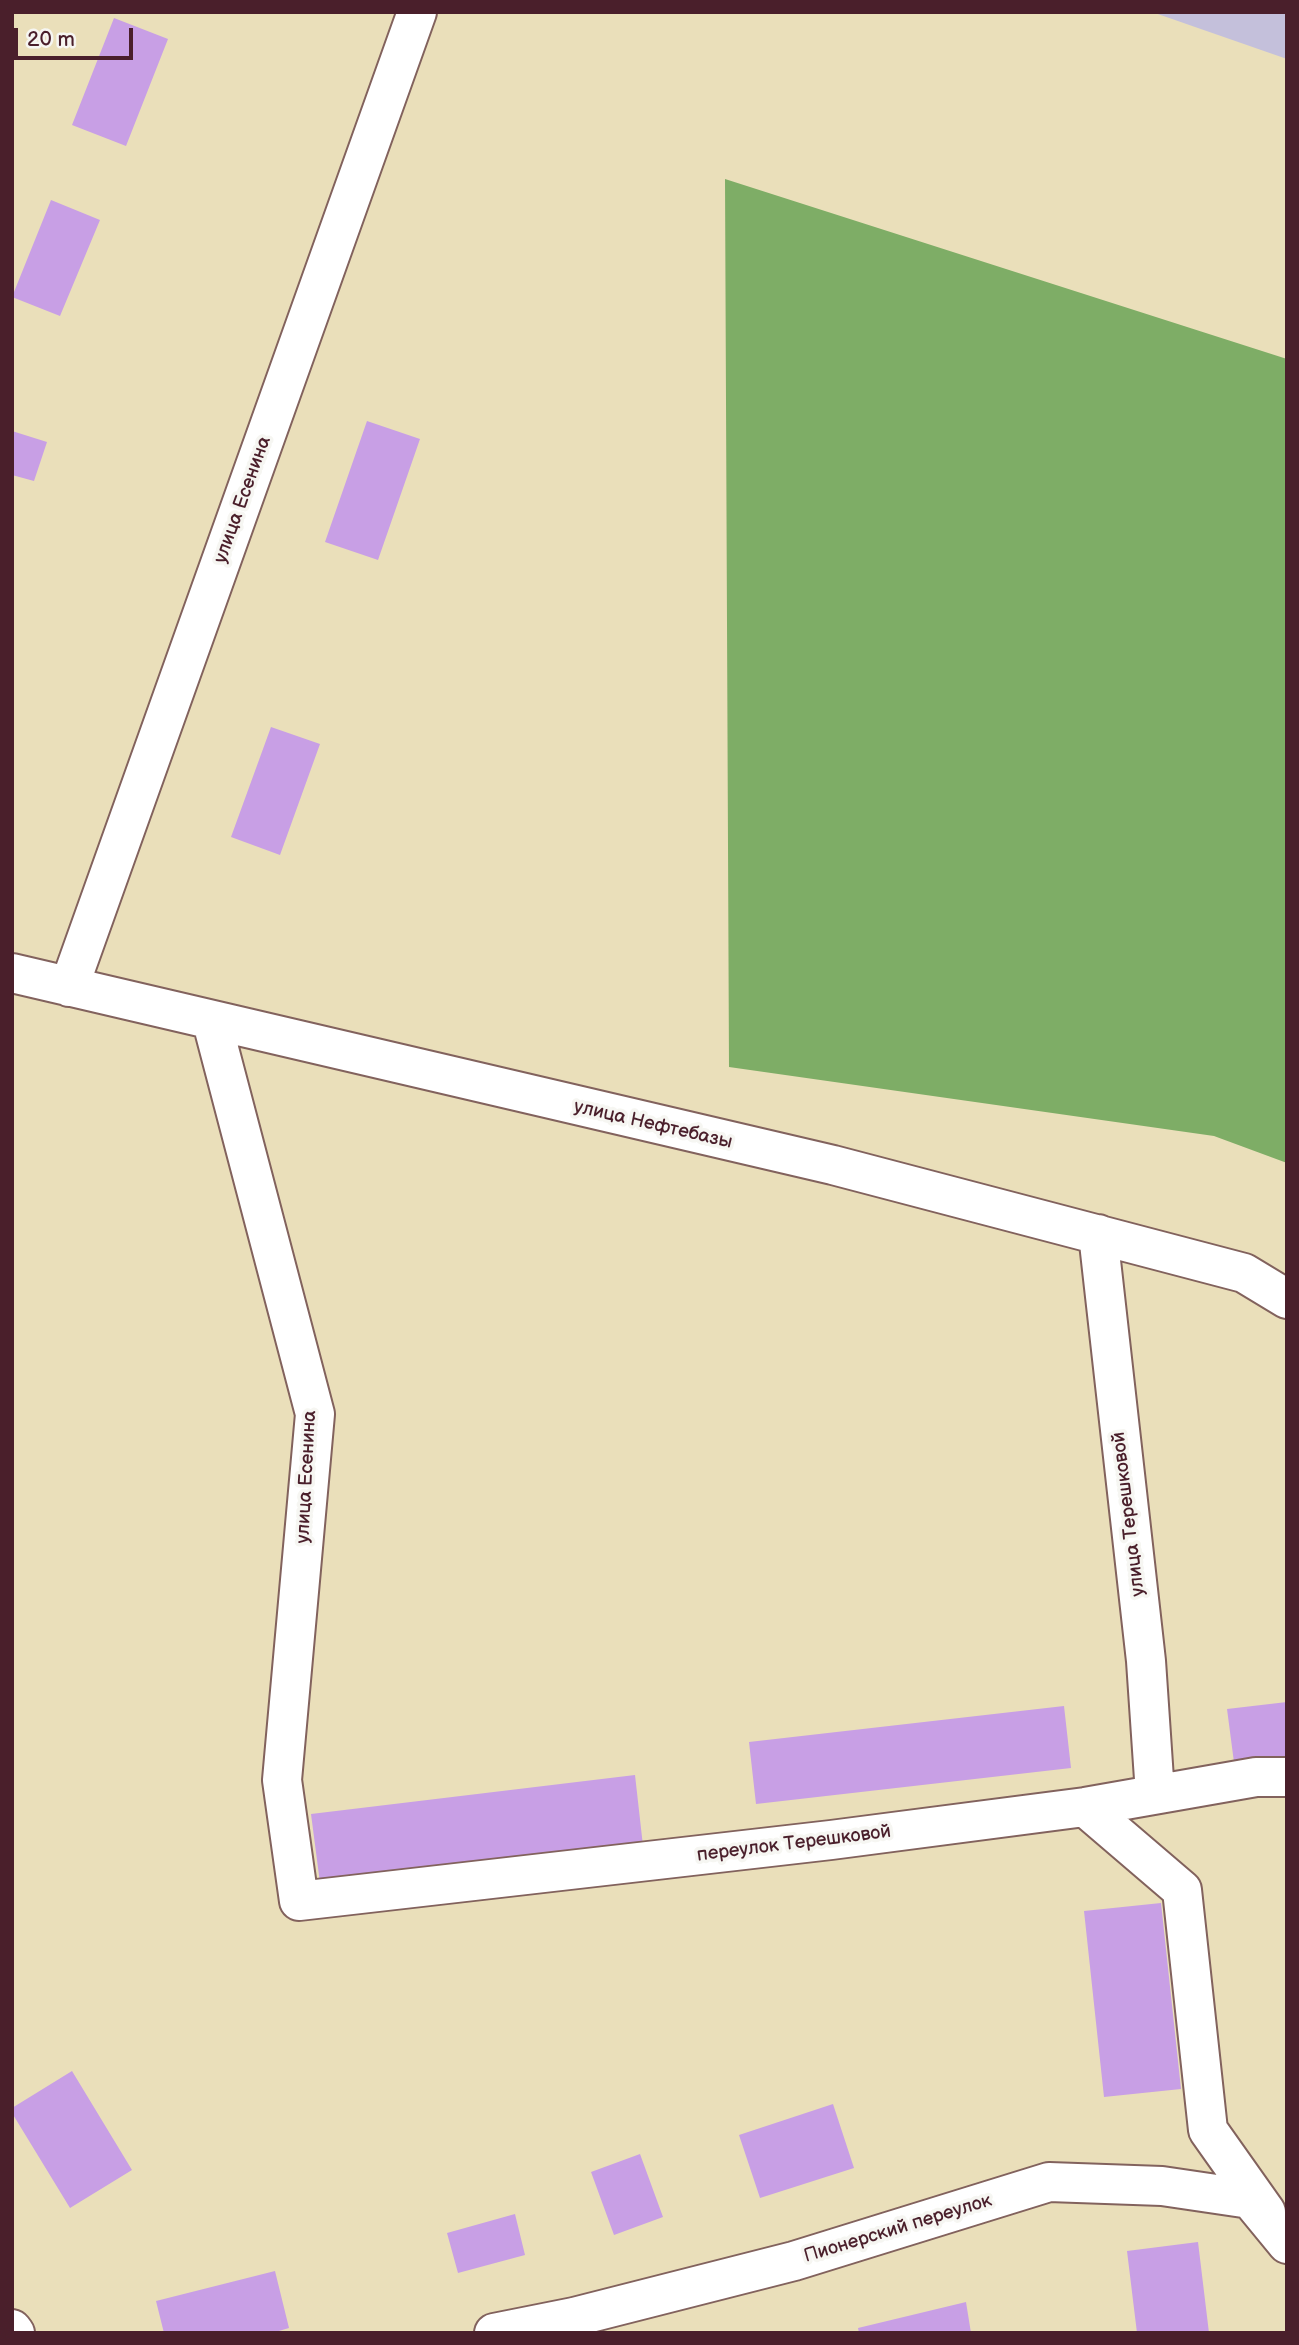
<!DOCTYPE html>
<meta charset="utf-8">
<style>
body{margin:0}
#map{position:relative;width:1299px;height:2345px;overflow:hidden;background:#eadfba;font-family:"Balsamiq Sans",sans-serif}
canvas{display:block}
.frame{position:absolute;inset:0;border:14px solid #4a1f2b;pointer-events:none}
.scale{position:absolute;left:14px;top:28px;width:119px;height:32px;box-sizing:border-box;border:4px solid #4a1f2b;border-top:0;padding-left:9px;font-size:21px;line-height:24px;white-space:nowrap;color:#4a1f2b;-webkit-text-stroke:5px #f6f6f2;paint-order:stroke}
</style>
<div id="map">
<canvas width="1299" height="2345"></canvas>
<div class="frame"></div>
<div class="scale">20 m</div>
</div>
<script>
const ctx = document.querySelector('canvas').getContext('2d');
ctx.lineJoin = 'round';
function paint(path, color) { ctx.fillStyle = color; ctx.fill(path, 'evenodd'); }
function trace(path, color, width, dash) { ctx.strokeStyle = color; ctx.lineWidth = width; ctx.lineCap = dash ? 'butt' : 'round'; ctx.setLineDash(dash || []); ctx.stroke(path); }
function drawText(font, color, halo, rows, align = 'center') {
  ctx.font = font + ' "Balsamiq Sans",sans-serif'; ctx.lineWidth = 7; ctx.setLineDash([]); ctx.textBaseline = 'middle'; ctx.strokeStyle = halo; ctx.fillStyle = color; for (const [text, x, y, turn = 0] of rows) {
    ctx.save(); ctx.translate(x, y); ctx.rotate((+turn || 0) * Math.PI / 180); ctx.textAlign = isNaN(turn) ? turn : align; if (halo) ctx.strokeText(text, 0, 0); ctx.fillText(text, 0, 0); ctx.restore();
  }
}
const industrial = new Path2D(`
 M1152,12H1287V59Z`);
const forest = new Path2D(`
 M725,179L1287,359V1163L1214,1136L729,1067Z`);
const building = new Path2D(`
 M114,18L168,39L126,146L72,125Z
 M51,200L100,220L60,316L12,297Z
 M367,421L420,439L378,560L325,542Z
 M12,431L47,442L34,481L12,475Z
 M271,727L320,744L280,855L231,837Z
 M1287,1702V1764L1235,1770L1227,1709Z
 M1064,1706L1071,1768L756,1804L749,1742Z
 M635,1775L643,1846L320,1883L311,1814Z
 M1161,1903L1181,2089L1104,2097L1084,1911Z
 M72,2071L132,2170L70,2208L12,2113V2108Z
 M833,2104L854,2168L760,2198L739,2135Z
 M640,2154L663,2217L614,2235L591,2172Z
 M515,2214L525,2255L458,2273L447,2233Z
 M1198,2242L1209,2333H1137L1127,2251Z
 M275,2271L289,2328L272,2333H164L156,2301Z
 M966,2302L971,2333H859L858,2328Z`);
const minor = new Path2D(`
 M12,973L833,1165L1244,1273L1287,1299
 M69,987L417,12
 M212,1022L315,1414L282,1780L299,1901L831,1840L1085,1807L1256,1777H1287
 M1098,1234L1146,1661L1155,1794
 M1085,1807L1182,1890L1208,2130L1266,2212
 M12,2329L15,2333
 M494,2333L574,2317L794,2261L1049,2182L1162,2186L1250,2199L1287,2244`);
const streetNames = [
 ["улица Есенина",243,500,-70],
 ["улица Нефтебазы",653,1125,13],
 ["улица Есенина",307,1477,-87],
 ["улица Терешковой",1129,1514,-97],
 ["переулок Терешковой",794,1844,-7],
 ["Пионерский переулок",898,2229,-17]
];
paint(industrial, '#c4c0db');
paint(forest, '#7ead66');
paint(building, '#c89fe5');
trace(minor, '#82625d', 42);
trace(minor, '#fff', 38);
drawText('19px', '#4a1f2b', '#f6f6f2', streetNames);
</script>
